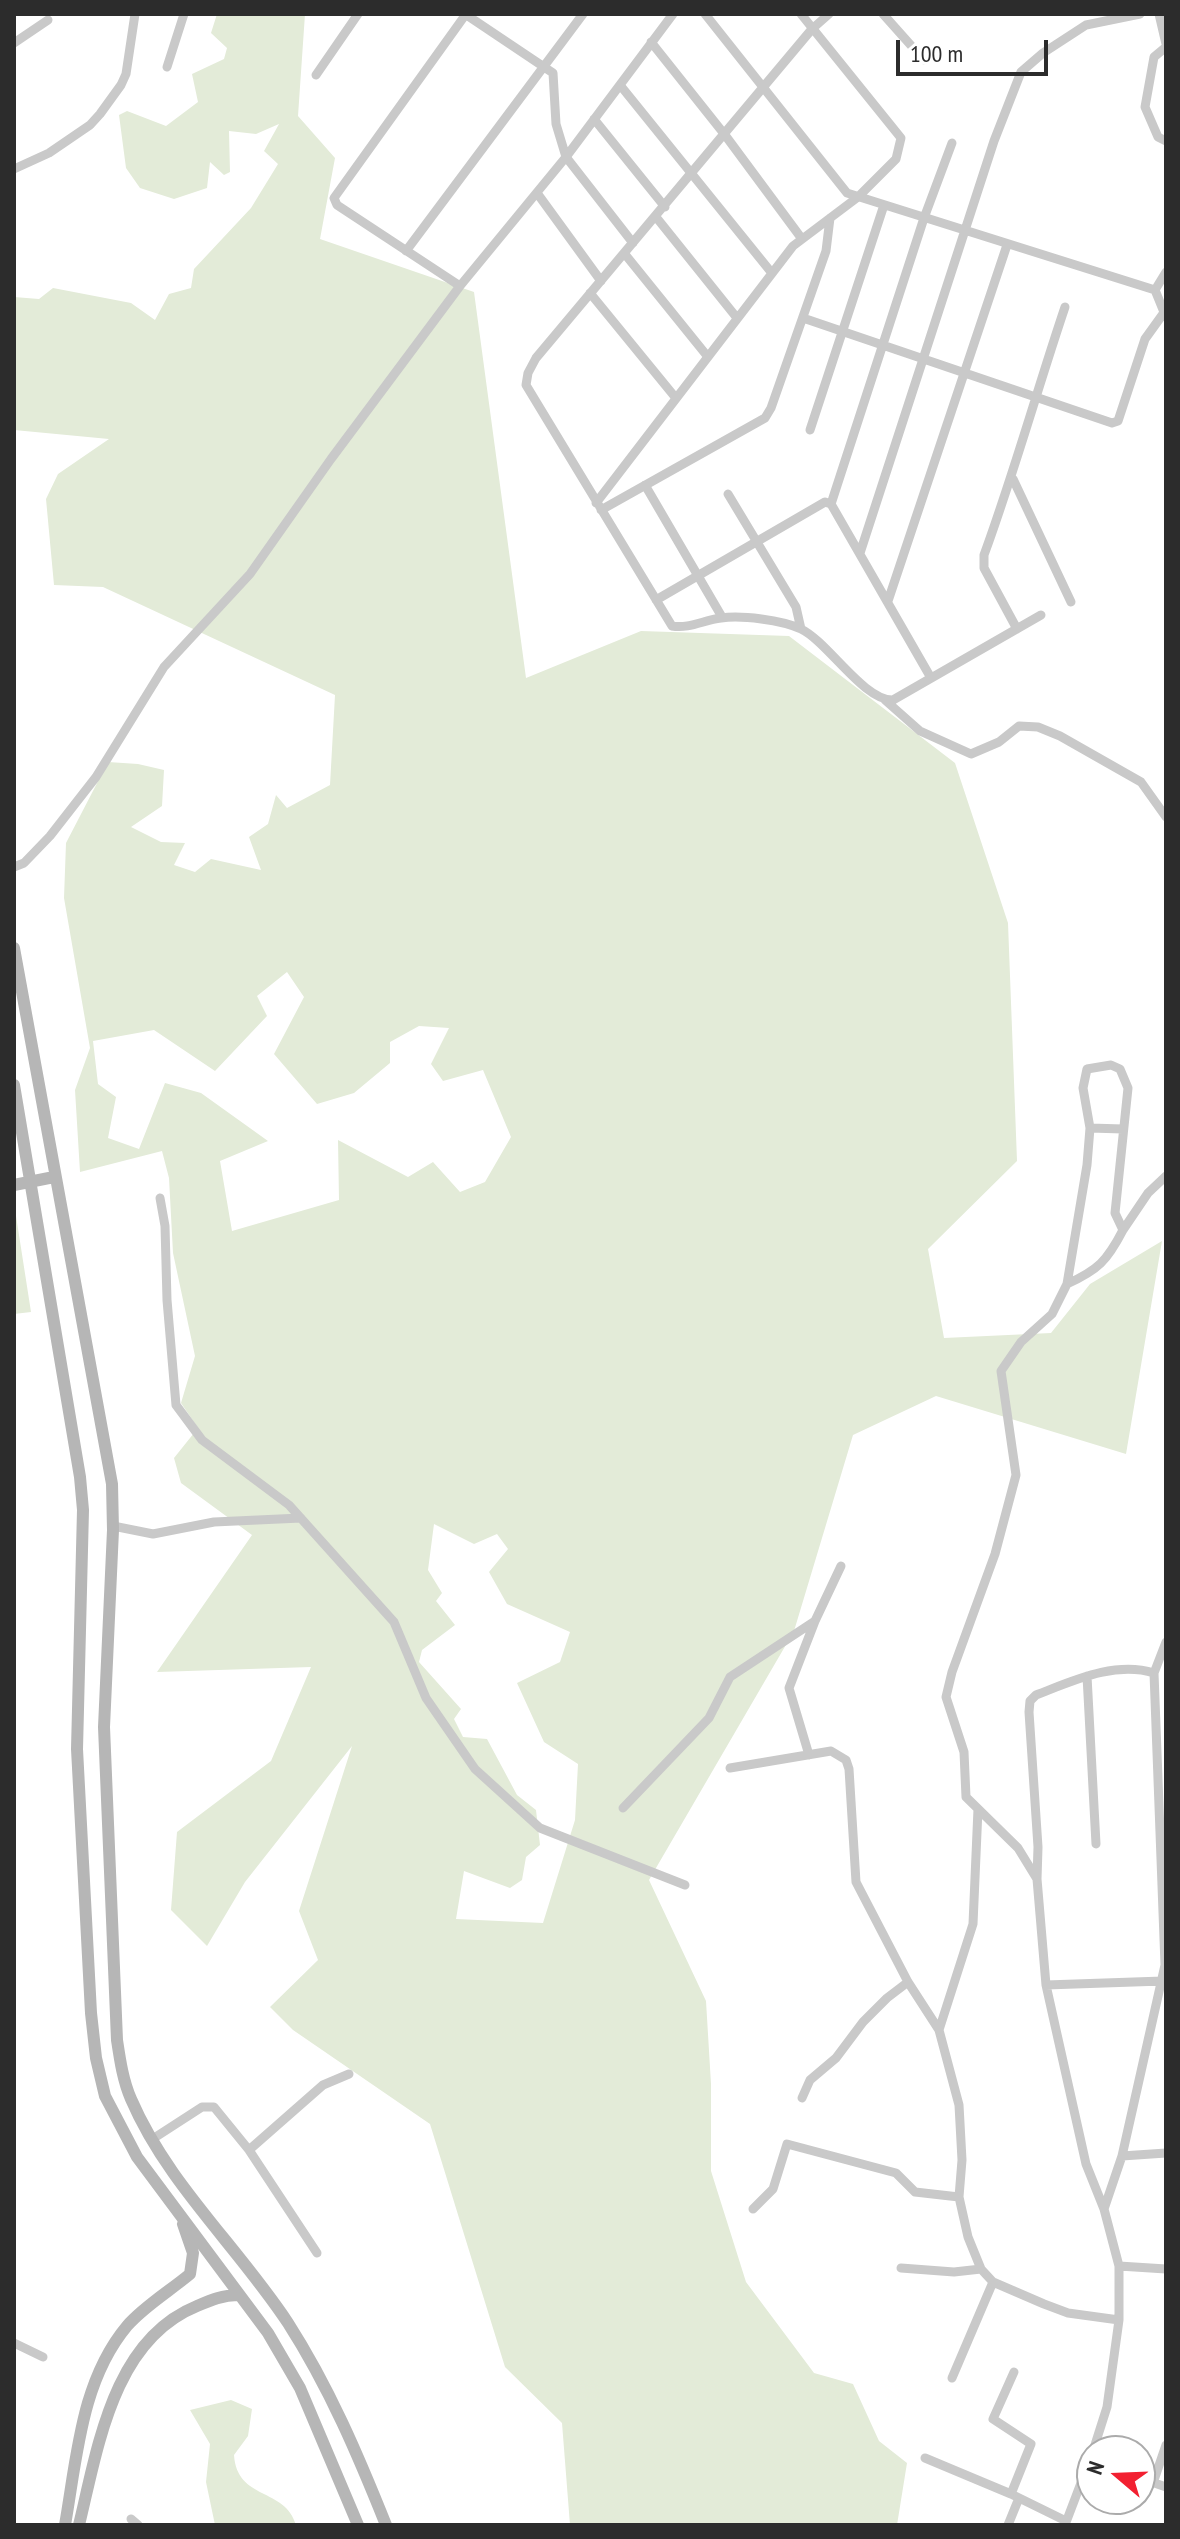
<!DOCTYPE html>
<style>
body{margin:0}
#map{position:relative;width:1180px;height:2539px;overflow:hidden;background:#fff;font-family:"PT Sans Narrow",sans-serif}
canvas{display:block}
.frame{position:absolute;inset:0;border:16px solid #2c2c2c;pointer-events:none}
.north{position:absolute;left:1076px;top:2435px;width:80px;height:80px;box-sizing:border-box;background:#fff;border:2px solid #ababab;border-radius:50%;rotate:289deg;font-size:22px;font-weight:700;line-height:32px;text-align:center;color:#2c2c2c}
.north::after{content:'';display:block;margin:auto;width:28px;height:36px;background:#f22031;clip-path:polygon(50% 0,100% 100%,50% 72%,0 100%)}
.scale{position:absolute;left:896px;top:40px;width:152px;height:36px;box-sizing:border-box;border:4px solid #2c2c2c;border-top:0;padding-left:10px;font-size:24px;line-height:28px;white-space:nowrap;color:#2c2c2c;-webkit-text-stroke:6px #fff;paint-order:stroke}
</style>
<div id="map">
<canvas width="1180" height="2539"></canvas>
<div class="frame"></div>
<div class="north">N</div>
<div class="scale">100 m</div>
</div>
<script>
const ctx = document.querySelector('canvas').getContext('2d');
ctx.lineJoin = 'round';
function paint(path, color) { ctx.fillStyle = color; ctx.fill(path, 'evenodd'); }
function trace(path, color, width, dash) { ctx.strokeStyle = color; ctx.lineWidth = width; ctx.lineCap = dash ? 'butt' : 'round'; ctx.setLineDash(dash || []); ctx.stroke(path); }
const green = new Path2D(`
 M217,14H305L298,116L335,158L320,239L474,292L526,678L641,631L789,636L955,763L1008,923L1017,1161L928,1249L944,1338L1051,1333L1090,1284L1162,1241L1126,1454L936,1396L853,1435L794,1631L649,1880L706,2001L711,2084V2171L746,2282L814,2373L853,2384L879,2441L907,2463L897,2525H570L562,2423L505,2367L430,2124L293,2030L270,2007L318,1960L299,1911L352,1746L245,1882L207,1946L171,1910L177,1832L271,1761L311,1667L157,1672L252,1535L181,1483L174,1458L198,1428L181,1403L195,1356L173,1253L169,1178L162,1151L80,1172L75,1090L90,1048L64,898L66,843L108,762L138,764L164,770L162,806L131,827L161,842L185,843L174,865L195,872L211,859L261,870L249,837L268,824L276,795L287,808L330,785L335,695L103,587L54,585L46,499L58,474L109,439L14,430V297L39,299L53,288L131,303L155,320L169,294L191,288L194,269L251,208L278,164L264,151L279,124L256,134L229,131L230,172L224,175L210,162L207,188L174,199L140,188L126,168L119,115L127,111L166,126L198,102L192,74L224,59L227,48L211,33ZM287,972L304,997L274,1054L317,1104L354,1093L390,1063V1042L419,1026L449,1028L431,1064L443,1081L483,1070L511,1137L485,1182L460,1192L433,1162L408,1177L338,1140L339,1200L232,1231L220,1161L268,1141L201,1093L165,1083L139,1149L108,1138L116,1097L98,1084L93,1041L154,1030L215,1071L267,1016L257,996ZM434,1524L474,1544L497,1534L508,1549L489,1572L507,1604L570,1632L560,1662L517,1683L544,1742L578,1764L575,1820L543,1923L456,1919L464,1871L510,1888L522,1880L526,1857L540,1845L536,1810L517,1795L487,1739L463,1737L454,1719L461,1709L419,1662L422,1650L455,1625L436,1601L442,1593L428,1570Z
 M14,1203L31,1312L14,1314Z
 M231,2400L252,2409L248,2436L234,2455C237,2501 285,2487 296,2525H215L206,2482L210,2444L190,2410Z`);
const street = new Path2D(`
 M465,14L553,73L556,124L566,157L633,243
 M705,14L847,193L1155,290
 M829,14L812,29L536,358L528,373L526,385L672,626C689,629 704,620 721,618C741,615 782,620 801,629C828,642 864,701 893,700L1041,615
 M883,14L924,60
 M1159,14L1166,44
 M651,42L725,135L802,239
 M14,43L48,20
 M1166,47L1154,57L1145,107L1158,137L1166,141
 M167,67L184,14
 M316,75L358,14
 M620,85L771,272
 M594,119L665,207
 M14,169L49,153L90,125L100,114L121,85L126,74L135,14
 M537,193L601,281
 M656,217L737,318
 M406,251L583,14
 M624,253L708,357
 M1166,272L1155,290L1166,317
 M460,286L337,205L334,198L466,14
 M590,293L675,397
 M803,318L1112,423L1118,421L1145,339L1163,314
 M810,430L884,205
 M1013,479L1071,602
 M645,485L722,617
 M728,494L796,607L801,629
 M596,503L793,246L858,197L896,159L901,138L801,14
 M831,504L924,218L952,143
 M601,510L765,418L771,408L826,251L830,218
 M860,553L994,141L1021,72L1043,53L1086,25L1140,14
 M656,600L825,502L831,504L931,678
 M888,601L1007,245
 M1017,629L984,568V555C1014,473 1037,390 1065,307
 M885,700L920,731L971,754L999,742L1019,726L1038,727L1060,736L1141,782L1166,817
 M14,867L24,863L50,836L96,777L164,667L250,574L331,459L460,286L566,157L673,14
 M1090,1128L1123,1129
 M160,1198L165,1226L167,1300L176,1405L202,1440L289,1505L394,1622L426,1698L475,1769L540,1828L685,1885
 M1067,1284C1098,1270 1107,1261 1123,1230
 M113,1526L153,1534L214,1522L301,1518
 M1154,1673L1166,1642
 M1087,1676L1096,1844
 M809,1755L789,1688L815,1621
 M730,1768L831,1751L846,1760L849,1769L856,1882L908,1982L939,2030L959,2105L962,2160L959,2197L968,2237L981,2269L993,2282L1044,2304L1068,2313L1119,2320
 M623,1808L709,1718L730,1677L815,1621L841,1566
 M1037,1879L1018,1848L966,1797L964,1752L946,1697L952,1672L995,1554L1016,1475L1001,1371L1021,1342L1052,1314L1067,1284L1087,1165L1090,1128L1083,1088L1087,1069L1111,1065L1120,1069L1128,1088L1115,1213L1123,1230L1148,1193L1166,1176
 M1046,1985L1163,1981
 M939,2030L973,1924L978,1809
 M802,2098L810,2080L836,2058L863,2022L887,1998L908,1982
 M151,2140L202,2107H214L249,2150L317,2253
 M249,2150L323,2085L349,2074
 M1122,2156L1166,2153
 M753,2209L773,2189L787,2144L896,2173L915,2192L959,2197
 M1119,2266L1166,2269
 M901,2268L954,2272L981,2269
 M14,2343L43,2357
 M952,2378L993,2282
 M1093,2451L1107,2407L1119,2320V2266L1104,2209L1122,2156L1165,1965L1154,1673C1114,1661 1073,1681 1036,1695L1030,1701L1029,1712L1038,1847L1037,1879L1046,1985L1086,2164L1104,2209
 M925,2458L1011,2494L1066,2521
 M1140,2478L1166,2487
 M1153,2483L1166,2445
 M1011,2494L1031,2444L993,2419L1014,2372
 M131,2519L138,2525
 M1008,2525L1019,2498
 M1065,2525L1092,2454`);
const secondary = new Path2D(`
 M14,948L112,1484L113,1530L104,1727L117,2040C120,2060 123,2081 131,2099C167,2183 238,2247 288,2323C329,2387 358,2455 386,2525
 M14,1085L80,1477L83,1510L77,1749L91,2013L96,2058L105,2096L137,2157L268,2333L300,2388L358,2525
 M14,1185L54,1177
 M65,2525C77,2457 81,2381 127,2326C143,2307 171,2290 190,2274L193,2253L183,2224
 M79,2525C98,2447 113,2340 197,2306C211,2300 223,2295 238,2295`);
paint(green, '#e3ebd8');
trace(street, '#c9c9c9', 9);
trace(secondary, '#b6b6b6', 12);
</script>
